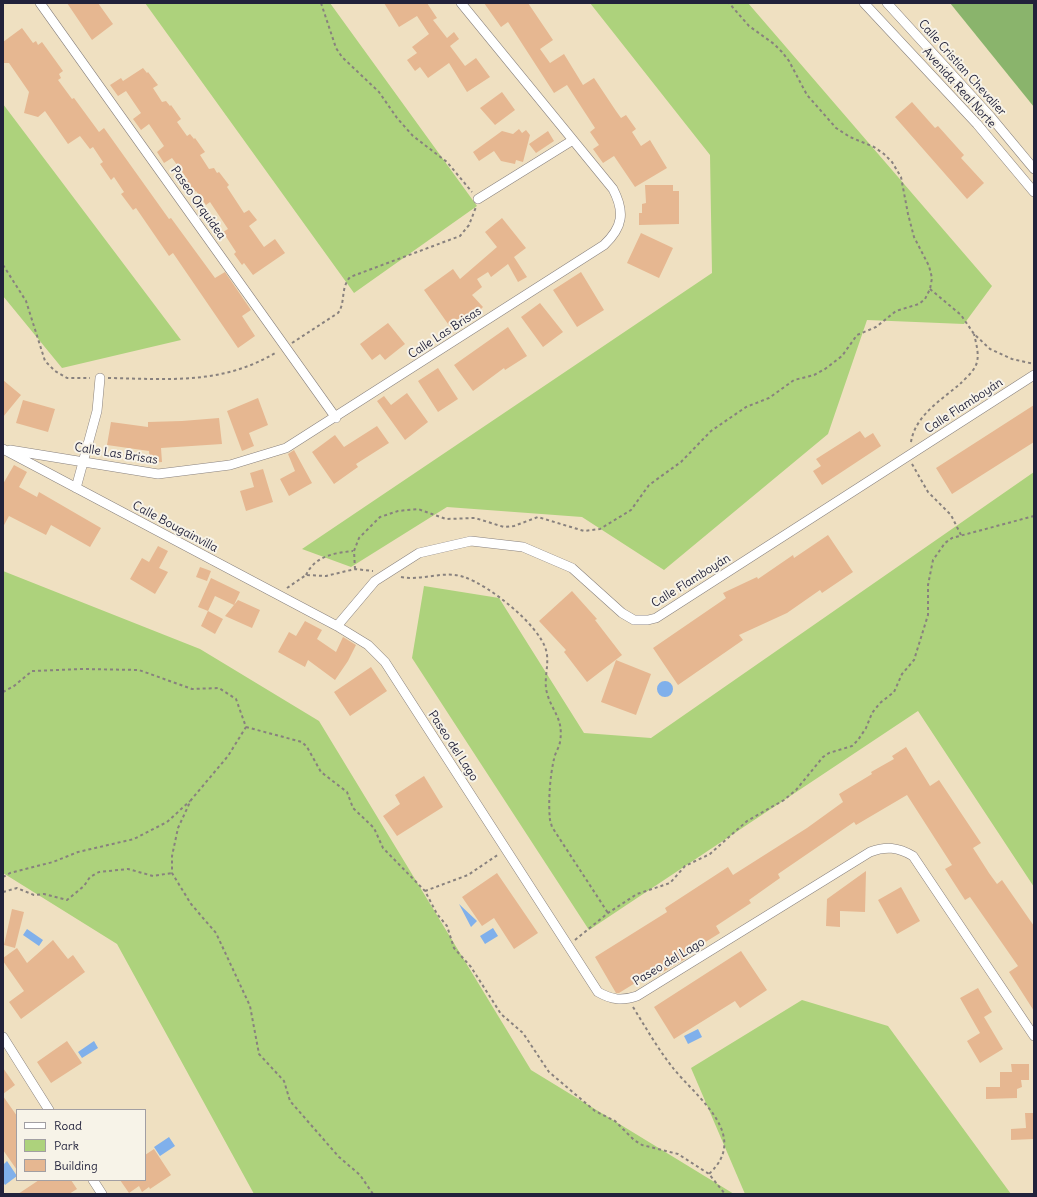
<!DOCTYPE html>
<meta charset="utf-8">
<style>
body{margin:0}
#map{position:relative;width:1037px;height:1197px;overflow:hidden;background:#efe0c1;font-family:Delius,sans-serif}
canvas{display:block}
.frame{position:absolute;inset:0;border:4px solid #22223b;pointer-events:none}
.legend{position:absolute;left:16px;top:1109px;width:130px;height:72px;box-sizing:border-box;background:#f7f3e8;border:1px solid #a29fa3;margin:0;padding:5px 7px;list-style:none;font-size:12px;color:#22223b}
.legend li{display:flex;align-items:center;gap:8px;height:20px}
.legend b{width:20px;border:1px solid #a29fa3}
</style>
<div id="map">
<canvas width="1037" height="1197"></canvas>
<div class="frame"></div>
<ul class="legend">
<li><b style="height:5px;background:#fff"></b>Road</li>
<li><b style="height:11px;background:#add27c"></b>Park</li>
<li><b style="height:11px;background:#e6b791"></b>Building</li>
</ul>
</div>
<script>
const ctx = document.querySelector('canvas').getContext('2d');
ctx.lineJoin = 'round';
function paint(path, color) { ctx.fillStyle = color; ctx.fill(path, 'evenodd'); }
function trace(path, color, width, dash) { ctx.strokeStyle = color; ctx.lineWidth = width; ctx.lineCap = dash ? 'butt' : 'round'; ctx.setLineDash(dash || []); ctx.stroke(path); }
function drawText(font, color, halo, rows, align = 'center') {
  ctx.font = font + ' Delius,sans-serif'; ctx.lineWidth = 4; ctx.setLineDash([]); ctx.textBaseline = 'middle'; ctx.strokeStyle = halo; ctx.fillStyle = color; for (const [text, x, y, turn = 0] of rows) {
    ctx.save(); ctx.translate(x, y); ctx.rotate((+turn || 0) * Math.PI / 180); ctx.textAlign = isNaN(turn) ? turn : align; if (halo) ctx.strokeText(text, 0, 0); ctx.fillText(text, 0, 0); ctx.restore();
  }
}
const green = new Path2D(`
 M145,3H330L477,206L354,293Z
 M590,3H748L992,286L964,324L867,320L828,434L664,570L582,517L447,507L351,567L302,549L712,273L710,155Z
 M3,104L181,340L62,368L3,296Z
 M1034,472V887L918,711L589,930L412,658L424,586L499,598L584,733L651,738Z
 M3,571L200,649L319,721L531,1070L734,1194H254L117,944L3,873Z
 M802,1000L888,1026L1011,1194H745L691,1068Z`);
const forest = new Path2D(`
 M950,3H1034V107Z`);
const water = new Path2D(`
 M657 689a8 8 0 1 1 16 0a8 8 0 1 1-16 0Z
 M459,904L477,921L471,927Z
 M493,928L498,936L485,944L480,936Z
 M27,929L43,940L39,946L23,935Z
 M698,1029L702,1037L688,1044L684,1036Z
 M94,1041L98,1048L82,1058L78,1052Z
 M169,1137L175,1146L160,1156L154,1147Z
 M7,1161L17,1176L5,1185L3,1182V1165Z`);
const building = new Path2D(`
 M67,3H98L113,24L92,40Z
 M384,3H427L437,18L433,20L447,38L454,32L459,39L450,46L465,66L476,58L490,77L467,92L449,63L428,78L420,67L415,71L407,60L417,53L412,47L429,34L417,16L399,27Z
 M484,3H528L553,40L540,49L550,63L564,54L583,85L594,78L616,111L621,118L626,115L636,129L632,132L641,146L650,140L667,168L635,187L614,156L603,163L593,149L599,145L590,132L595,128L567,85L554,93L508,22L501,27Z
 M22,28L33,43L36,41L38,45L42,42L63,71L59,74L61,78L58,80L72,99L74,98L99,132L104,128L169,219L171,218L215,278L225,272L251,310L242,316L255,336L238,348L173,253L169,256L136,208L133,210L121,194L124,192L114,177L111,180L100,164L103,162L93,147L90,149L80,136L68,144L45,111L38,117L24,113L29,92L9,63H3V42Z
 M143,68L147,73L148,72L158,85L153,88L162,102L166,101L170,106L171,105L181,119L177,122L187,136L190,134L194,139L195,138L205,152L200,155L209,169L214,168L217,173L219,172L229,185L227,187L244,213L249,210L257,220L249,226L264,247L275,239L285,253L253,275L244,263L242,265L234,254L236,252L223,232L228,229L210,202L206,205L196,191L189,196L181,185L188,180L172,158L164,163L157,152L164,146L149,124L141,130L133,119L141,113L126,91L118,96L110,85L121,78L123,81Z
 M502,92L515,110L495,125L480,108Z
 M912,102L935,128L938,126L964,155L961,158L984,183L967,199L895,117Z
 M519,129L522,133L526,130L530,135L523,162L516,160L515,164L501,161L494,151L479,161L473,152L502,131L513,134Z
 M548,131L554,141L536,153L529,144Z
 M645,185H673V191H679V224L639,225V213H642V204L646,203Z
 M502,218L526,248L514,257L527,277L518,282L508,264L491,277L488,272L477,279L482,287L472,295L483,307L470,320L469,319L453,331L424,290L453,269L460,279L497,247L485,232Z
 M641,233L673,248L659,278L627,263Z
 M581,272L604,310L577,327L553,290Z
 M540,303L563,332L543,347L521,317Z
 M388,323L405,344L385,360L380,354L372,360L360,344Z
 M508,327L527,356L505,370L504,368L473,391L454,365Z
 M438,368L458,399L438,412L418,381Z
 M3,380L21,395L3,417Z
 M407,393L428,422L405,440L377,401L384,396L391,405Z
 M258,398L268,425L249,433L254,446L242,451L227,411Z
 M23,400L55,409L48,432L16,423Z
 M1034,405V442L952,494L936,468Z
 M219,418L222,444L161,448L162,462L150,463L149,451L107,445L111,422L148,427V422L182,421Z
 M377,426L389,443L356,464L358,467L334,484L312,452L335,435L344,447Z
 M860,431L865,438L873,433L881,446L822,485L813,471L821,466L816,459Z
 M294,450L312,483L289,496L280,479L295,471L288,454Z
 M14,465L27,472L19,487L37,497L39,492L101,528L90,547L51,525L46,535L9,516L3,527V484Z
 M263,469L273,502L246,511L240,491L254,487L250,473Z
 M828,535L853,572L822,593L820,590L787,613L739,635L743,640L678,685L653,648L726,598L723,593L757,577L758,579L793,555L794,558Z
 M158,546L168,551L159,568L168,572L155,594L130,579L142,558L149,562Z
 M200,567L211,571L207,581L196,577Z
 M211,578L240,592L234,605L215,596L208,611L198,607Z
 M572,591L597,619L595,620L622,655L587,682L564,652L566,650L539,621Z
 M238,600L260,610L252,628L225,616Z
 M208,611L223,619L215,634L201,626Z
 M305,621L322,630L317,639L336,652L343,637L356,645L348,661L335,680L308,660L305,667L278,652L289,632L296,636Z
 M616,660L651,674L636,715L601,702Z
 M371,667L387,691L350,716L334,692Z
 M906,747L930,786L939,780L981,843L973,848L989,873L997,884L1002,880L1034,926V1011L1009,972L1018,966L970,897L965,900L945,869L952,865L907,795L856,825L854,822L778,874L780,878L749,900L751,903L716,926L720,933L683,956L685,959L656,976L653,972L619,993H616L595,957L667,912L665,908L728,867L733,875L807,828L843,802L839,794L872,774L871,772L894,759L892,756Z
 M424,776L443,807L397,836L383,816L400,804L395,795Z
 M866,871L865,912L840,911V927L826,926L827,899Z
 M497,873L538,933L514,949L494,918L482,926L462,897Z
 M901,887L920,921L897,934L878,900Z
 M12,909L24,912L15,948L4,945Z
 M53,940L68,959L73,955L85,972L21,1019L9,1002L24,991L3,961V958L17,948L27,963Z
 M741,951L767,990L740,1008L735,1001L674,1039L654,1007Z
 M978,988L992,1012L984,1017L1003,1049L980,1063L967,1041L980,1033L960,998Z
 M67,1041L82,1063L51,1083L37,1062Z
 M1011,1064H1029V1080H1021L1022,1087L1017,1089V1098L986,1099V1087H1000V1072H1012Z
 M3,1068L15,1085L3,1094Z
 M3,1096L17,1116V1170L3,1150Z
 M1025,1113H1034V1139L1011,1140V1129L1026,1128Z
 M154,1149L171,1175L150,1189L149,1187L142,1192L139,1186L129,1193L120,1180H145V1155Z
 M39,1180H71L77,1189L69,1194H18Z`);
const path = new Path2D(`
 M321,3L336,48L342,57L379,92L397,118L413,136L447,162L472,192
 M3,265L26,301L45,361L55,371L67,378H90
 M930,289L961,315L974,334L990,349L1012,359L1034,364
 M292,343L338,313C346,302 340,289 350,277L460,236L469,225L476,207
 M108,378C170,379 222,385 277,352
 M911,442C915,416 941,400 960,384C965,379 973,372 976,365C980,356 976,343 974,334
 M912,464L928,492L951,515L961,535
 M355,569L354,551L359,538L380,517L398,511L418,509L446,519L475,518L504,527L514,526L538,517L584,531L600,529L631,510L649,485L681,462L711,431L746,407L769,398L794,380L814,375L825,369L842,356L857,335L876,327L896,311L919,304L925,299L930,289L932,278L929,266L914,237L908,214L901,177L892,162L884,154L874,147L850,137L836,128L807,95L789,61L782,52L774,44L749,26L729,3
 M306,575C315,556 334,553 353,551
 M401,577C422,581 444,570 464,577C489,585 539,625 546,650C550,664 543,679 547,693C552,712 564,718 560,742C559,748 555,753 554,759C550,776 548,802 550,820L552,827L608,913
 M287,588L306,575L326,576L355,569L373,571
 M3,692L14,686L32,671L83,669L139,670L192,689L219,688L236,699L246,727L228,756L191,800L178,828L172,856V873L191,904L216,933L250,1006L259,1054L284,1081L290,1101L339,1157L360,1175L373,1194
 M246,727L302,742L307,747L321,772L347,792L353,808L374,828L383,848L425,891L437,914L447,926L454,948L471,967L501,1014L523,1033L549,1072L595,1111L615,1121L634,1140L642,1145L678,1154L709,1174L725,1194
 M3,877L10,873L53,862L78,852L134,839L167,822L190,801
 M425,891L468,875L499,854
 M3,892L17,888L34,895L44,894L67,900L84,886L90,877L99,872L128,869L153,876L172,873
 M575,940L608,913L637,894L670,883L685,866L710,854L747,821L784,800L796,790L823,757L829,753L852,746L858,740L866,728L872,713L880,703L894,692L902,674L914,660L928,615V585L933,560L945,543L952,538L1034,516
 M633,1007C646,1028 658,1049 673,1068C696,1097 751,1135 709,1174`);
const minor = new Path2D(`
 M40,3L336,418
 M864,3L977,124L1034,192
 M887,3L990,116L1034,169
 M478,199L573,140
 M3,449L337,626L368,645L385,662L598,992C612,1000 622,1001 637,996L870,852C886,846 898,847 913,856L1034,1036
 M10,450L158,474L230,465L286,448L604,245C623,227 625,212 613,189L461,3
 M76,488L97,411L100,378
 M337,626L375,581L419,553L471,541L523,547L572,568L622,613L634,620H648L656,618L1034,375
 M3,1037L49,1110
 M93,1180L102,1194`);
const streetNames = [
 ["Calle Cristian Chevalier",962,68,48],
 ["Avenida Real Norte",959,88,48],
 ["Paseo Orquídea",198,203,55],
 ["Calle Las Brisas",445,333,-33],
 ["Calle Flamboyán",964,406,-33],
 ["Calle Las Brisas",116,454,9],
 ["Calle Bougainvilla",175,527,28],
 ["Calle Flamboyán",691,581,-32],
 ["Paseo del Lago",453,746,57],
 ["Paseo del Lago",669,962,-31]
];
paint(green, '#add27c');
paint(forest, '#8ab46c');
paint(water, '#80b0eb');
paint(building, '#e6b791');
trace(minor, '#88817e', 10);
trace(path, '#88817e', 2, [3, 3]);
trace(minor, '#fff', 9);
drawText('12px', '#22223b', '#f7f3e8', streetNames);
</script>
